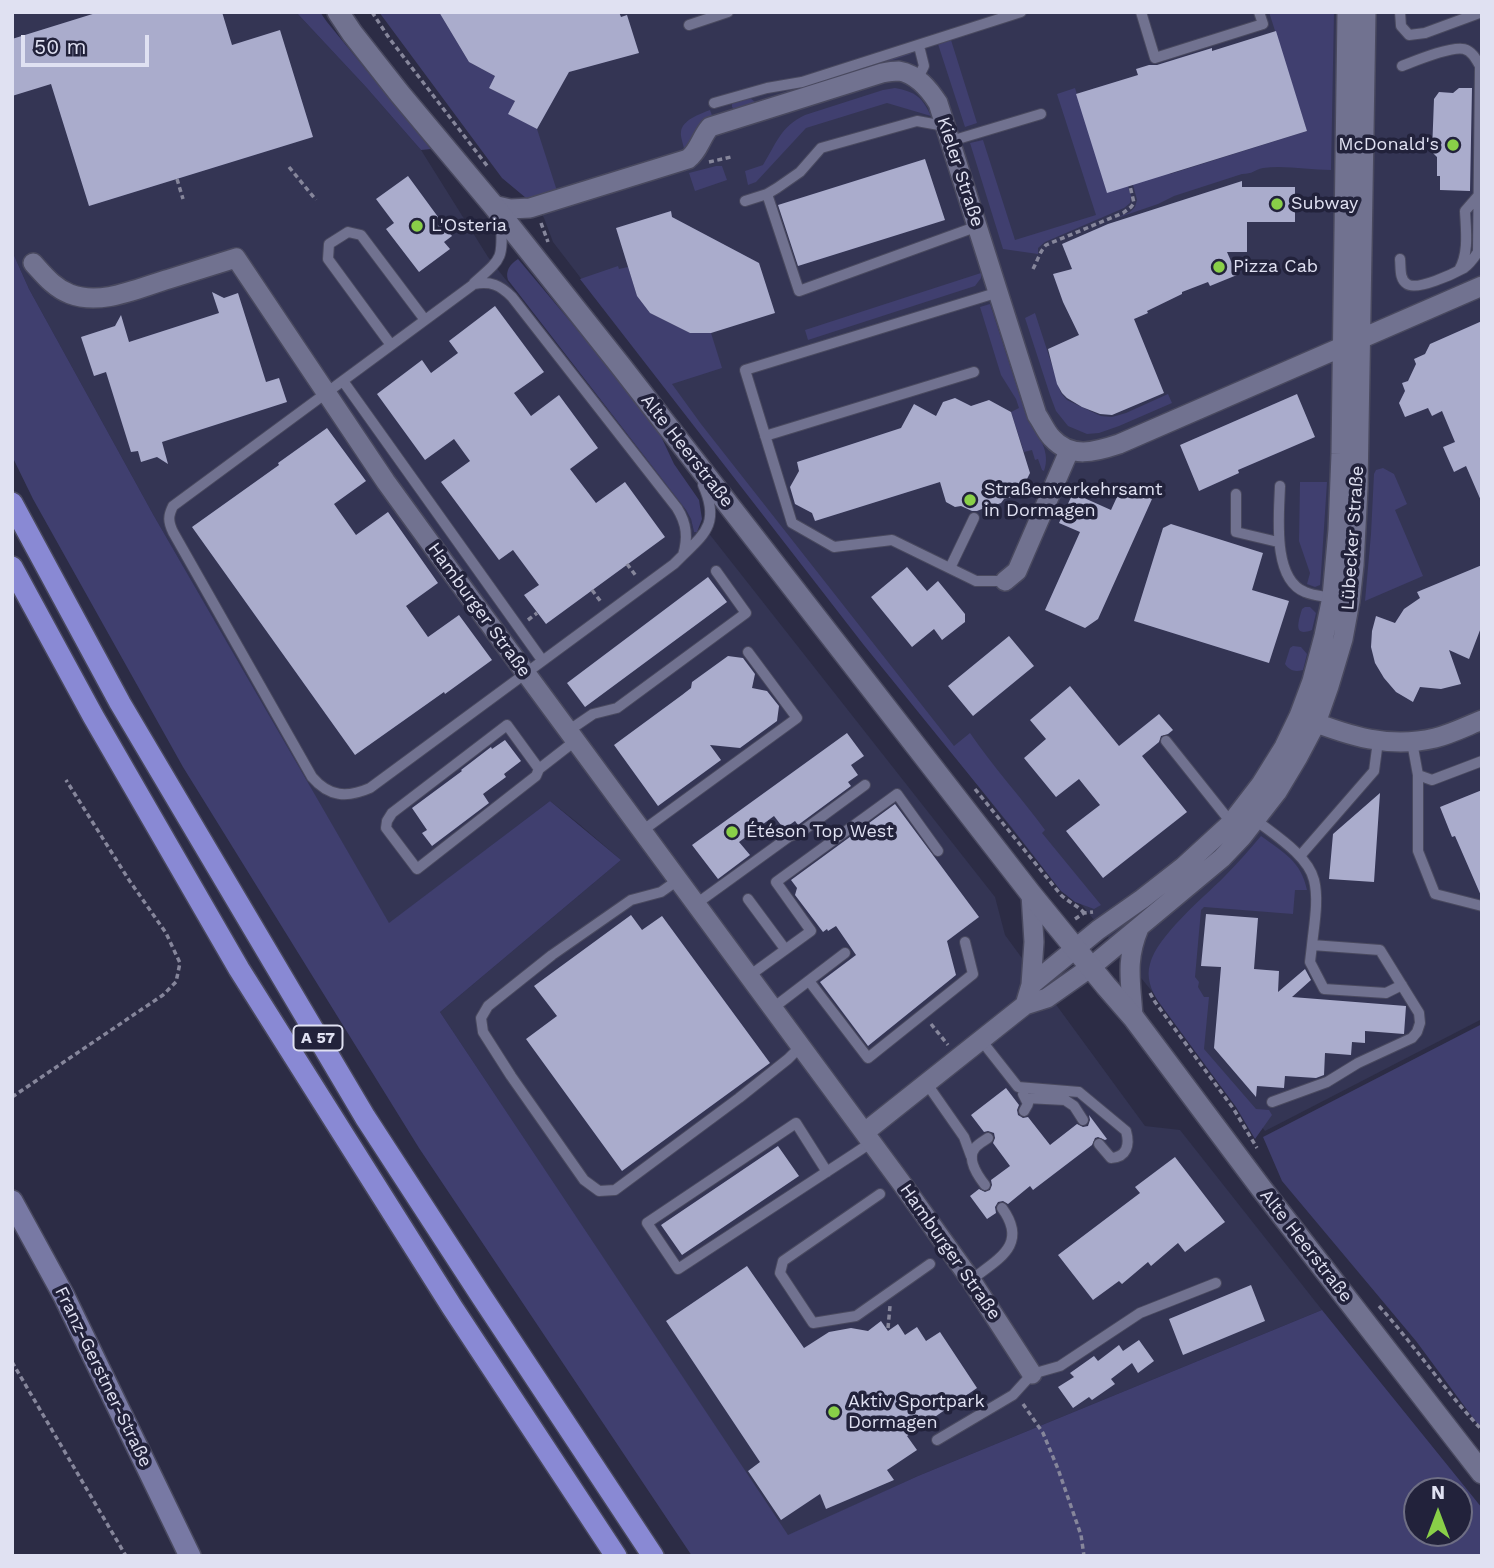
<!DOCTYPE html>
<meta charset="utf-8">
<style>
body{margin:0}
#map{position:relative;width:1494px;height:1568px;overflow:hidden;background:#2c2c45;font-family:"Work Sans",sans-serif}
canvas{display:block}
.frame{position:absolute;inset:0;border:14px solid #e0e1f2;pointer-events:none}
.north{position:absolute;left:1403px;top:1477px;width:70px;height:70px;box-sizing:border-box;background:#22223b;border:2px solid #6e6e84;border-radius:50%;rotate:0deg;font-size:19px;font-weight:700;line-height:28px;text-align:center;color:#e0e1f2}
.north::after{content:'';display:block;margin:auto;width:24px;height:32px;background:#89cf48;clip-path:polygon(50% 0,100% 100%,50% 72%,0 100%)}
.scale{position:absolute;left:21px;top:35px;width:128px;height:32px;box-sizing:border-box;border:4px solid #e0e1f2;border-top:0;padding-left:9px;font-size:21px;line-height:24px;white-space:nowrap;color:#e0e1f2;-webkit-text-stroke:5px #22223b;paint-order:stroke}
</style>
<div id="map">
<canvas width="1494" height="1568"></canvas>
<div class="frame"></div>
<div class="north">N</div>
<div class="scale">50 m</div>
</div>
<script>
const ctx = document.querySelector('canvas').getContext('2d');
ctx.lineJoin = 'round';
function paint(path, color) { ctx.fillStyle = color; ctx.fill(path, 'evenodd'); }
function trace(path, color, width, dash) { ctx.strokeStyle = color; ctx.lineWidth = width; ctx.lineCap = dash ? 'butt' : 'round'; ctx.setLineDash(dash || []); ctx.stroke(path); }
function drawText(font, color, halo, rows, align = 'center') {
  ctx.font = font + ' "Work Sans",sans-serif'; ctx.lineWidth = 7; ctx.setLineDash([]); ctx.textBaseline = 'middle'; ctx.strokeStyle = halo; ctx.fillStyle = color; for (const [text, x, y, turn = 0] of rows) {
    ctx.save(); ctx.translate(x, y); ctx.rotate((+turn || 0) * Math.PI / 180); ctx.textAlign = isNaN(turn) ? turn : align; if (halo) ctx.strokeText(text, 0, 0); ctx.fillText(text, 0, 0); ctx.restore();
  }
}
const built = new Path2D(`
 M12,12H296L366,87L421,150L488,257L686,510L691,519L694,532L707,531L995,897L1005,935L1145,1126L1180,1130L1322,1310L918,1476L788,1536L440,1012L621,860L579,824L550,801L389,924L154,516L29,289L12,251Z
 M414,12H1482V1019L1265,1131L1082,905L1061,891L720,459L553,242L544,218L514,167Z`);
const green = new Path2D(`
 M296,12H320L327,22L431,149L421,150L366,87Z
 M379,12H439L469,62L495,76L489,88L515,101L509,114L537,129L557,191L684,150C684,145 680,137 681,132C682,120 700,114 710,110L713,118L690,150L532,203L502,178Z
 M1269,12H1334L1331,170C1308,170 1285,165 1263,168C1254,170 1253,174 1242,174L1174,196L1158,204L1114,219L1130,212L1135,207L1137,200L1133,185L1148,107L1170,174L1307,131Z
 M951,40L977,123L965,127L938,44Z
 M911,52V54L736,111L732,107V103L750,98L755,102Z
 M895,88C916,92 922,97 931,116L887,103L806,128L756,182L748,185L745,171L763,165C776,144 781,126 805,115L883,90Z
 M1075,88L1107,192L1128,186L1131,196L1130,203L1124,208L1045,242L1038,248V254L1003,249L970,143L983,140L1015,240L1096,215L1057,94Z
 M716,166H722L727,180L695,191L689,173Z
 M12,251L29,289L154,516L389,923L550,801L621,860L440,1012L788,1535L918,1476L1322,1310L1482,1508V1556H692L419,1148L183,767L33,499L12,456ZM1417,1491H1459V1533H1417Z
 M518,259L611,370L658,430L674,464L699,500L702,519L697,532H694L691,519L686,510L508,280C505,271 510,264 518,259Z
 M618,266L619,269L628,267L637,296L650,313L690,333H711L722,368L672,384L701,424L954,746L970,733C993,767 1021,797 1045,830L1042,833L1101,905L1094,909L1075,902L1061,891L1009,824L863,644L580,279Z
 M981,273V278L975,286L808,340L805,330Z
 M990,304L1028,421C1039,436 1051,452 1044,471L1042,470L1038,459L1035,460L1032,450L1024,452L1011,412L1019,408L1016,399L1001,375L980,307Z
 M1035,313L1061,393L1067,400L1101,416L1112,417L1126,413L1168,394L1172,403L1119,426L1099,433L1087,434L1068,426L1056,411L1050,395L1025,318Z
 M1383,468L1394,474L1407,504L1395,510L1423,576L1365,601L1371,534L1374,474L1376,470Z
 M1300,482H1327L1321,573L1320,585L1315,587L1307,584L1310,573L1299,541Z
 M1305,607H1310L1316,613L1312,630C1292,638 1299,620 1302,609Z
 M1293,646L1301,647L1307,654L1303,670C1295,672 1290,671 1285,664L1290,648Z
 M1261,836C1284,853 1301,861 1307,890H1295L1293,914L1204,907L1201,910L1195,977L1199,982L1198,987L1204,997H1209L1204,1049L1256,1109L1269,1110L1272,1115L1255,1139L1236,1107L1158,1001C1151,990 1146,977 1150,964C1157,936 1203,898 1224,877C1237,864 1249,850 1261,836Z
 M1482,1024V1430L1416,1341L1282,1181L1263,1137Z`);
const building = new Path2D(`
 M99,12H222L232,45L280,30L313,137L89,206L51,84L12,96V39Z
 M439,12H619L621,17L627,15L639,53L569,72L537,129L508,114L515,101L489,88L495,76L469,62Z
 M1276,31L1307,131L1107,193L1076,94L1138,75L1136,69L1149,65H1157L1212,48V51Z
 M1459,88H1472L1470,191L1440,190V176H1437V157L1432,152L1434,99L1439,92L1453,93Z
 M925,159L945,220L798,266L778,205Z
 M408,176L452,236L444,242L450,249L419,272L386,229L394,223L376,199Z
 M1242,181V187H1295V222H1247V252H1227L1237,275L1210,286L1208,282L1182,292V294L1147,311L1148,313L1134,319L1164,393L1112,415L1100,414L1082,407L1067,398L1062,393L1057,384L1048,349L1079,335L1063,302L1053,274L1072,269L1062,244L1108,224Z
 M671,211L672,217L759,263L775,313L711,333H690L650,313L637,296L616,228Z
 M212,292L224,298L238,293L266,382L279,378L287,402L162,442L168,464L157,457L141,462L138,451L131,452L106,372L94,376L81,337L115,326L121,315L129,342L219,313Z
 M495,306L544,372L514,393L523,405L531,416L559,395L598,448L570,469L596,503L625,482L665,537L546,624L524,595L539,585L513,550L499,560L441,482L470,461L454,439L425,460L377,394L422,360L431,373L458,353L449,341Z
 M1482,321V503L1466,466L1454,472L1446,454L1443,447L1455,442L1442,411L1432,416L1428,408L1405,417L1399,403L1405,391L1402,383L1408,381L1416,364L1414,359L1425,354L1430,344Z
 M1297,394L1315,437L1238,470L1239,473L1199,491L1180,445Z
 M955,398L971,406L989,400L1011,412L1030,473L1019,495L1004,499L1001,503L993,506L992,505L977,511H972L961,506L955,507L946,502L940,482L815,521L812,513L795,504L790,487L799,471L797,462L901,428L914,404L936,416L943,402Z
 M327,428L366,481L334,504L356,535L388,512L438,583L406,606L428,637L459,615L492,660L445,694L444,692L355,755L192,527L279,465L278,463Z
 M1122,486L1152,499L1098,619L1085,628L1045,610L1080,532L1059,523L1073,493L1111,510Z
 M1171,524L1263,553L1252,590L1289,601L1269,663L1134,621L1163,528Z
 M1482,565V625L1469,659L1449,650L1461,684L1441,689L1420,687L1413,702L1396,692L1384,678L1375,663L1371,647L1372,631L1376,616L1395,623L1404,609L1420,598L1417,592Z
 M907,567L927,591L938,581L965,614V622L942,640L934,629L912,647L871,597Z
 M708,577L727,602L585,707L567,683Z
 M1009,636L1034,666L973,716L948,686Z
 M728,656L743,658L755,674L752,688L767,691L779,706L777,721L740,748L710,745L721,760L658,806L614,745L682,695L691,688L692,682Z
 M1070,686L1119,746L1159,714L1173,730L1168,734L1161,736L1159,742L1142,756L1187,812L1103,878L1066,831L1100,805L1079,779L1056,797L1024,758L1046,739L1030,720Z
 M847,733L864,756L851,765L858,775L848,782L851,786L798,825L795,821L784,829L774,816L739,842L750,855L718,879L692,845Z
 M505,740L521,761L504,774L506,777L483,794L489,803L432,846L422,833L427,830L412,808L462,771L461,770L491,747L492,749Z
 M1482,790V898L1455,836L1452,837L1440,807Z
 M1380,793L1374,882L1329,879L1333,834Z
 M895,804L979,917L947,941L956,975L868,1046L820,982L856,955L836,926L828,931L827,929L823,932L795,895L797,888L791,880Z
 M1206,914L1258,918L1254,969L1279,971L1278,992L1305,969L1311,980L1292,997L1406,1006L1404,1034L1365,1031V1043L1352,1042L1351,1055L1325,1053L1324,1075L1316,1078L1285,1076L1284,1088L1257,1086L1256,1097L1214,1048L1221,967L1201,966Z
 M631,915L642,930L662,916L770,1063L622,1171L526,1039L557,1016L534,986Z
 M1006,1088L1019,1105L1017,1110L1018,1115L1023,1118L1028,1117L1050,1145L1077,1124L1083,1127L1088,1126L1090,1120L1089,1115L1107,1139L1105,1140L1098,1137L1095,1138L1092,1145L1033,1190L1030,1186L1008,1204L1003,1201L998,1202L995,1207L996,1213L987,1219L970,1196L979,1189L985,1192L990,1190L992,1185L991,1180L1010,1166L993,1143L995,1138L994,1133L988,1131L984,1132L971,1115Z
 M778,1146L799,1176L682,1255L661,1225Z
 M1175,1157L1225,1222L1185,1252L1178,1243L1151,1266L1148,1262L1122,1284L1119,1281L1093,1300L1058,1255L1140,1193L1135,1187Z
 M747,1266L804,1348L829,1332L851,1328L868,1331L881,1321L888,1331L898,1324L905,1335L917,1327L926,1341L940,1332L977,1388L907,1436L917,1450L887,1470L894,1480L826,1509L820,1494L781,1520L748,1471L760,1462L666,1321Z
 M1251,1285L1265,1321L1183,1355L1169,1319Z
 M1139,1340L1154,1361L1138,1373L1132,1363L1111,1379L1115,1384L1092,1400L1089,1397L1073,1408L1058,1387L1074,1377L1070,1373L1094,1356L1098,1361L1119,1345L1123,1351Z`);
const path = new Path2D(`
 M372,12L389,38L488,167
 M709,162L731,157
 M289,167L316,200
 M177,179L183,199
 M541,223L548,242
 M1033,269C1037,262 1040,251 1046,245L1123,213L1131,207L1134,203L1130,186
 M627,564L636,576
 M592,590L601,602
 M528,620L537,613
 M975,789L1061,895C1070,903 1080,907 1087,916
 M1075,919L1084,913L1093,912
 M1150,993L1155,1002L1233,1108L1257,1148
 M931,1024L948,1045
 M12,1097L163,995L176,982L180,963L166,933L129,880L66,780
 M1379,1306C1415,1346 1445,1391 1482,1430
 M888,1328L890,1306
 M12,1362L126,1556
 M1023,1404L1043,1433L1058,1469L1081,1535L1084,1556`);
const service = new Path2D(`
 M1141,12L1155,58L1263,24L1259,12
 M1400,12L1401,26L1409,35L1425,33L1482,12
 M689,25L728,12
 M918,78L924,66L919,46
 M714,103L767,88L802,82L1021,12
 M951,141L1041,114
 M767,194L799,291L978,226
 M745,201L767,194L777,188L800,172L821,148L917,121L939,125L945,123
 M1400,259C1401,268 1399,279 1407,284C1417,291 1453,274 1464,268C1470,264 1474,258 1478,252L1480,66C1476,59 1472,51 1464,49C1451,46 1415,61 1402,66
 M1459,270C1469,253 1466,231 1465,211L1478,196
 M474,283C502,258 503,260 501,222
 M999,292L745,370L792,523L834,547L892,540L976,581H1005
 M391,345L328,259L329,244L348,232L361,235L425,320
 M343,381L542,660
 M765,436L974,372
 M1280,486C1279,515 1272,579 1305,592C1314,596 1324,596 1332,598
 M1236,494V532L1278,542
 M683,555C688,538 687,524 677,508L512,297C500,285 491,281 474,284L173,506C168,516 168,521 173,532L312,777C329,797 347,798 370,788L674,564C701,536 722,527 703,485
 M950,568L974,518
 M568,731L593,714L617,708L746,613L716,571
 M1166,741L1233,825
 M1412,742L1418,775V851L1435,894L1482,906
 M539,769L507,725L392,813L387,821L386,828L417,869L536,776L539,769L575,741
 M1418,775L1432,780L1482,761
 M1253,818C1273,834 1308,855 1314,880C1319,900 1314,925 1312,945L1380,950L1419,1013L1420,1023L1417,1032L1412,1038L1358,1063L1327,1082L1272,1102
 M642,831L797,718L748,652
 M1300,856L1374,771L1378,741
 M678,880L661,892L631,900L552,955L488,1006L481,1018L483,1032L511,1076L584,1180L599,1191L615,1190L739,1098L788,1059L801,1046
 M748,899L785,949
 M696,904L790,836L801,832L865,785
 M1312,945L1310,962L1324,989L1386,993L1402,985
 M749,976L811,931L776,882L897,794L938,851
 M809,981L868,1058L973,974L965,942
 M773,1008L845,953
 M981,1040L1018,1087L1079,1092L1126,1131C1130,1145 1127,1157 1111,1158L1099,1144
 M927,1084L964,1137L971,1156
 M1023,1094L1028,1104L1024,1111
 M1026,1098L1065,1100L1074,1106L1083,1120
 M827,1172L796,1123L647,1223L678,1269L854,1154L872,1142
 M985,1185C978,1176 966,1159 975,1148C978,1144 984,1141 988,1138
 M880,1194L783,1261L780,1273L813,1323L856,1316L930,1264
 M971,1280C998,1259 1029,1245 1002,1208
 M937,1440L1013,1395L1032,1374L1060,1366L1140,1313L1216,1283`);
const minor = new Path2D(`
 M493,205L510,209L530,208L688,159C699,151 701,137 710,127L882,73C887,72 894,71 899,71C917,74 929,89 938,103L1037,415C1042,422 1046,432 1052,438C1071,459 1095,452 1119,444L1482,286
 M33,263C44,275 54,288 70,294C102,306 138,288 169,279C191,272 213,265 236,258L386,482L452,573L900,1181L971,1280L1032,1374
 M1005,581L1017,571L1069,451
 M1306,719C1349,736 1389,749 1435,738C1451,734 1467,726 1482,720
 M1031,894L1034,942L1031,985
 M1025,1005L1031,985L1098,930L1142,899L1183,867L1231,823L1261,784L1284,747L1299,716L1312,681L1324,636L1332,597L1338,530L1341,454L1347,12
 M1133,1017C1131,982 1125,961 1139,928
 M865,1132L1025,1005L1047,998L1091,967L1222,858L1242,837L1277,792L1298,757L1316,723L1329,686L1343,639L1350,601L1354,565L1358,488L1366,12`);
const tertiary = new Path2D(`
 M338,12L352,33L400,94L493,205L620,365L1031,894L1106,986L1133,1017L1261,1188L1482,1473`);
const secondary = new Path2D(`
 M12,1201L64,1296L190,1556`);
const motorway = new Path2D(`
 M12,503L120,703L365,1117L480,1294L653,1556
 M12,567L93,716L239,969L452,1307L616,1556`);
const markers = [
 [1453,145,7,"#89cf48"],
 [1277,204,7,"#89cf48"],
 [417,226,7,"#89cf48"],
 [1219,267,7,"#89cf48"],
 [970,500,7,"#89cf48"],
 [732,832,7,"#89cf48"],
 [834,1412,7,"#89cf48"]
];
const shields = [
 [318,1038,49]
];
const shieldNames = [
 ["A 57",318,1038]
];
const poiNames = [
 ["McDonald's",1439,145,"right"],
 ["Subway",1291,204],
 ["L'Osteria",431,226],
 ["Pizza Cab",1233,267],
 ["Straßenverkehrsamt",984,490],
 ["in Dormagen",984,511],
 ["Étéson Top West",746,832],
 ["Aktiv Sportpark",848,1402],
 ["Dormagen",848,1423]
];
const streetNames = [
 ["Kieler Straße",960,172,72],
 ["Alte Heerstraße",687,451,52],
 ["Lübecker Straße",1353,538,-86],
 ["Hamburger Straße",479,610,54],
 ["Alte Heerstraße",1306,1246,52],
 ["Hamburger Straße",950,1252,55],
 ["Franz-Gerstner-Straße",103,1377,64]
];
paint(built, '#343554');
paint(green, '#403f6f');
paint(building, '#aaaccc');
trace(service, '#49495f', 12);
trace(minor, '#49495f', 22);
trace(tertiary, '#49495f', 24);
trace(secondary, '#49495f', 24);
trace(motorway, '#49495f', 24);
trace(path, '#86869b', 3.5, [5, 3.5]);
trace(service, '#717290', 10);
trace(minor, '#717290', 19);
trace(tertiary, '#717290', 21);
trace(secondary, '#7879a4', 21);
trace(motorway, '#8989d4', 21);
for (const [x, y, r, color] of markers) { const dot = new Path2D(); dot.arc(x, y, r, 0, 2 * Math.PI); ctx.fillStyle = color; ctx.fill(dot); trace(dot, '#22223b', 2.5); }
for (const [x, y, w] of shields) { const box = new Path2D(); box.roundRect(x - w / 2, y - 12.5, w, 25, 5); ctx.fillStyle = '#22223b'; ctx.fill(box); trace(box, '#e0e1f2', 2); }
drawText('bold 16px', '#e0e1f2', null, shieldNames);
drawText('18px', '#e0e1f2', '#22223b', poiNames, 'left');
drawText('18px', '#e0e1f2', '#22223b', streetNames);
</script>
